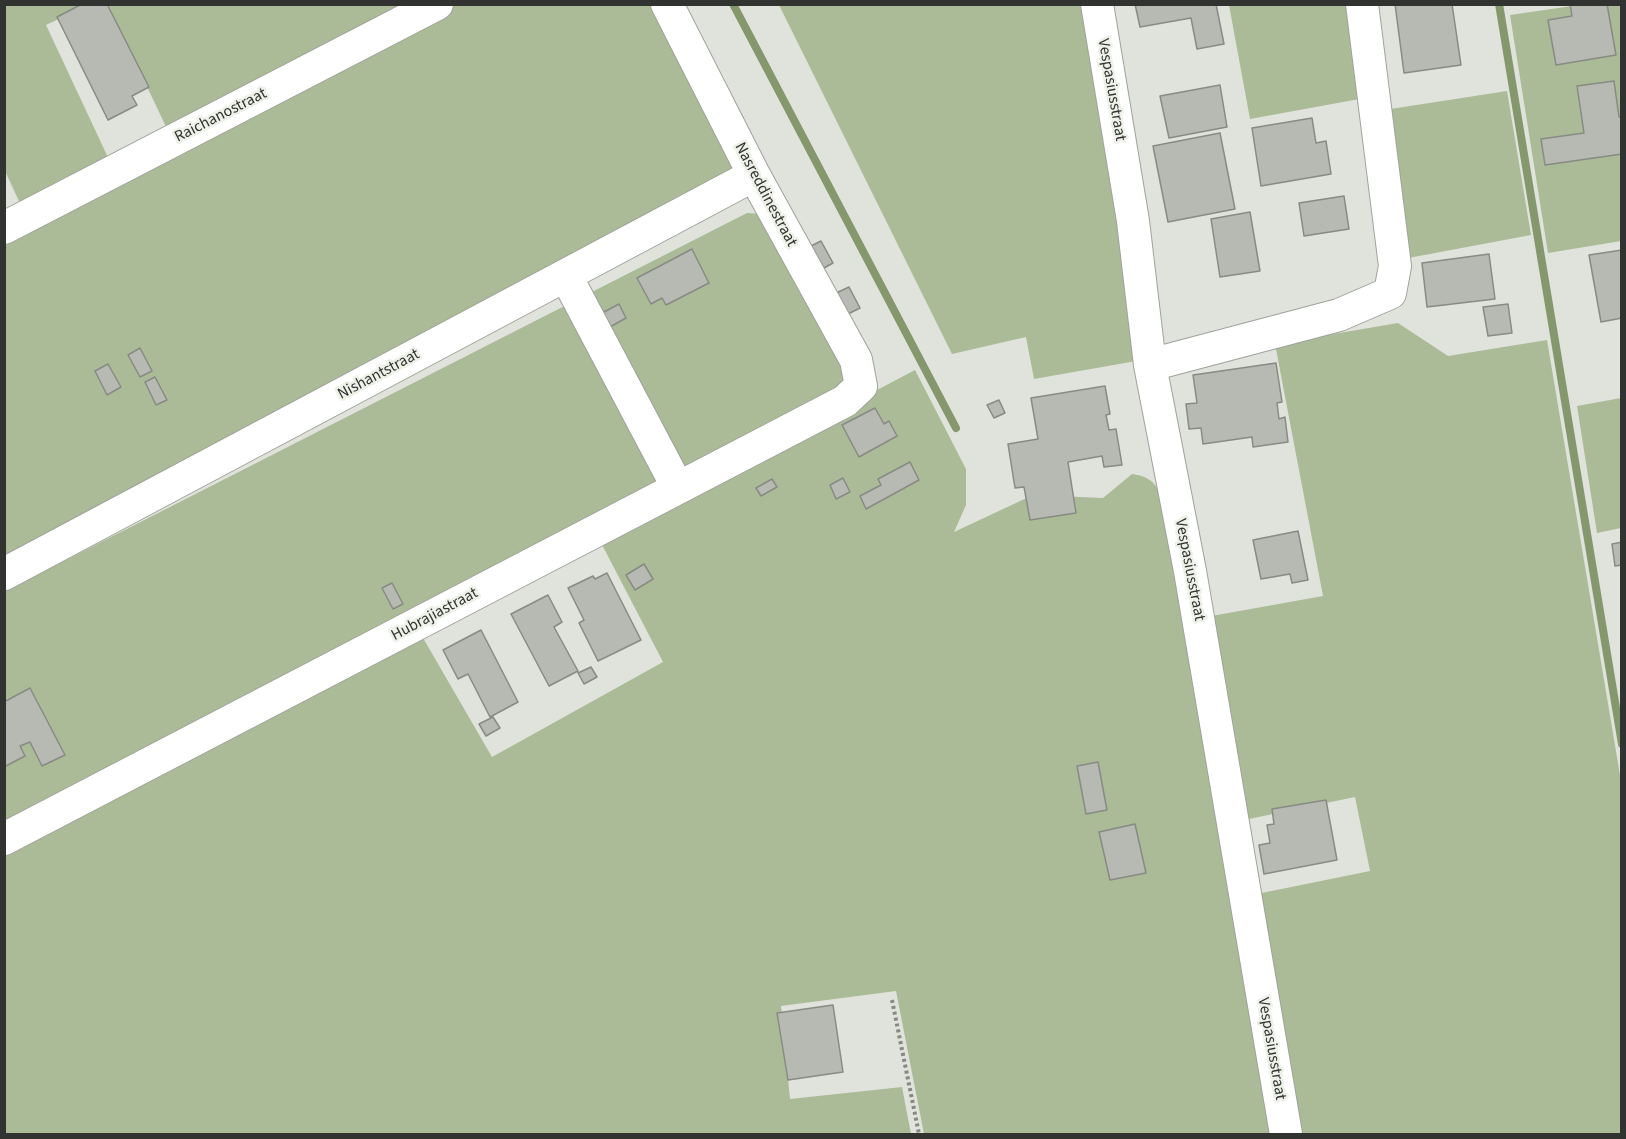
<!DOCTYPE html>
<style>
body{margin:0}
#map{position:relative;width:1626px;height:1139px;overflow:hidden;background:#e0e3db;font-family:"Source Sans 3",sans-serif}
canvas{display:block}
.frame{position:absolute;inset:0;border:6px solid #313330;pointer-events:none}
</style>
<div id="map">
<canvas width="1626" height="1139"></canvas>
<div class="frame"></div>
</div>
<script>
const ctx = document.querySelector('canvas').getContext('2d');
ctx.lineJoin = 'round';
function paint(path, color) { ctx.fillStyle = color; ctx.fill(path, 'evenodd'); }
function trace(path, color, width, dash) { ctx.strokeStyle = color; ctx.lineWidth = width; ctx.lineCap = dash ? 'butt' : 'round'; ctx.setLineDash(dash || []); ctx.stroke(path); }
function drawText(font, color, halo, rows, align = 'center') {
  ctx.font = font + ' "Source Sans 3",sans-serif'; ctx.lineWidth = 5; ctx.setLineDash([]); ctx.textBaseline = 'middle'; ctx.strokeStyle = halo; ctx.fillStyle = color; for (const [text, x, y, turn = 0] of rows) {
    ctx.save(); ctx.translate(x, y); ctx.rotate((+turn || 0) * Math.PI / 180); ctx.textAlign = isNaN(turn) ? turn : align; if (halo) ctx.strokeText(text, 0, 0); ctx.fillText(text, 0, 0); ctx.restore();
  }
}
const green = new Path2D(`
 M5,5H88L46,25L112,166L24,212L5,171Z
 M108,5H419L170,135Z
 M456,5H654L737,163L738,182L5,566V239Z
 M779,5H1087L1142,360L1034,379L1026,337L952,354Z
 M1229,5H1356L1365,98L1250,119Z
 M1579,5H1621V241L1548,253L1510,15Z
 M1507,91L1531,235L1403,259L1384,110Z
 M747,213L763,214L849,381L5,826V591Z
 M1398,323L1448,356L1547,340L1621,781V1134H1293L1247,896L1370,871L1355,797L1249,819H1240L1206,617L1323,596L1275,344Z
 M915,370L966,469V505L954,532L1033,495L1103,498L1132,474C1156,477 1158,489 1168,509L1274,1134H924L896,991L781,1006L790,1099L902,1087L911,1134H5V849L419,631L492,757L663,662L598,537Z
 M1621,398V528L1597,533L1577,406Z`);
const stream = new Path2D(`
 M733,4L956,428
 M1499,4L1622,744`);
const building = new Path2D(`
 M82,4H107L149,87L132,96L137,105L108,120L57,17Z
 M1135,4H1216L1224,44L1197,49L1191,18L1140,27Z
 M1395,4H1452L1461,65L1404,73Z
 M1570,4H1607L1616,55L1556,65L1548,20L1572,16Z
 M1614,81L1619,117H1622V154L1545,165L1541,139L1584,133L1577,86Z
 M1220,85L1227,127L1169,138L1160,96Z
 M1312,118L1316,143L1326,141L1331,174L1261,186L1252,128Z
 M1220,133L1235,209L1168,222L1153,146Z
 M1344,196L1349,229L1304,236L1299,203Z
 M1250,212L1260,271L1220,277L1211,219Z
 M821,241L833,263L824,268L811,246Z
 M692,249L709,283L666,305L662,298L651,304L637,278Z
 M1622,250V318L1601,322L1589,255Z
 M1489,254L1495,299L1427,307L1422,263Z
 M849,287L860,308L844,316L832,295Z
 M619,304L626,318L599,333L591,319Z
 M1508,304L1512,333L1488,336L1483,307Z
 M140,348L152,371L140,377L128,355Z
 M1276,363L1282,402L1277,403L1279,419L1285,417L1288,442L1253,447L1252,437L1203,444L1201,428L1189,429L1186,404L1197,403L1193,375Z
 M108,364L121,387L107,395L95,371Z
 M155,377L167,400L156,405L145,382Z
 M1105,386L1110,414L1106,415L1109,430L1116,429L1122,465L1104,467L1102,456L1068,462L1076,513L1030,520L1024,487L1015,488L1008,444L1038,439L1031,398Z
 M999,400L1005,413L994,418L987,405Z
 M875,408L884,424L889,421L897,436L859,457L842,425Z
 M910,462L919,480L866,509L860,496L881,485L878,479Z
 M843,478L850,492L836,499L830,485Z
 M772,479L777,487L761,496L756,488Z
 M1298,531L1308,580L1292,583L1290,574L1261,579L1253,540Z
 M1622,542V565L1615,566L1612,544Z
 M644,564L653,579L635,590L626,575Z
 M607,573L641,640L598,661L579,623L584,620L568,588L593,576L595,579Z
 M392,583L403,604L393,609L382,588Z
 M548,595L562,622L554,627L578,671L549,686L511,614Z
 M481,630L518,702L490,717L468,674L458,679L443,650Z
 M591,667L597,677L584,684L578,673Z
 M30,688L65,755L42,766L30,742L20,746L25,756L4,767V702Z
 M493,717L500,728L486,736L479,724Z
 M1098,762L1107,810L1086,814L1077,766Z
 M1326,800L1337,860L1264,874L1259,845L1270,843L1267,825L1274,824L1272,809Z
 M1135,824L1146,873L1110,880L1099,832Z
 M833,1005L843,1072L788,1080L777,1013Z`);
const path = new Path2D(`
 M892,1000L919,1134`);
const minor = new Path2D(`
 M1097,4L1133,221L1150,365L1190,571L1286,1134
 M4,228L437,4
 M566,276L678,488
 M1150,365L1339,315L1390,293L1395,266L1362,4
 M4,574L754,175
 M4,839L845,401L861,386L856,360L754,175L667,4`);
const streetNames = [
 ["Vespasiusstraat",1111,90,80],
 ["Raichanostraat",221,116,-27],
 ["Nasreddinestraat",765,195,62],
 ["Nishantstraat",379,375,-28],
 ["Vespasiusstraat",1189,570,79],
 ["Hubrajiastraat",435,615,-28],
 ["Vespasiusstraat",1271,1049,80]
];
paint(green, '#abbb97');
trace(stream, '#85976d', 8);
paint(building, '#b6bab2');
trace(building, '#888b84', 1.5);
trace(minor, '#9fa29b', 34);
trace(path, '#868883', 4, [3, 3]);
trace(minor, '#fff', 32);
drawText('16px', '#313330', '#edf1e8', streetNames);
</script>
